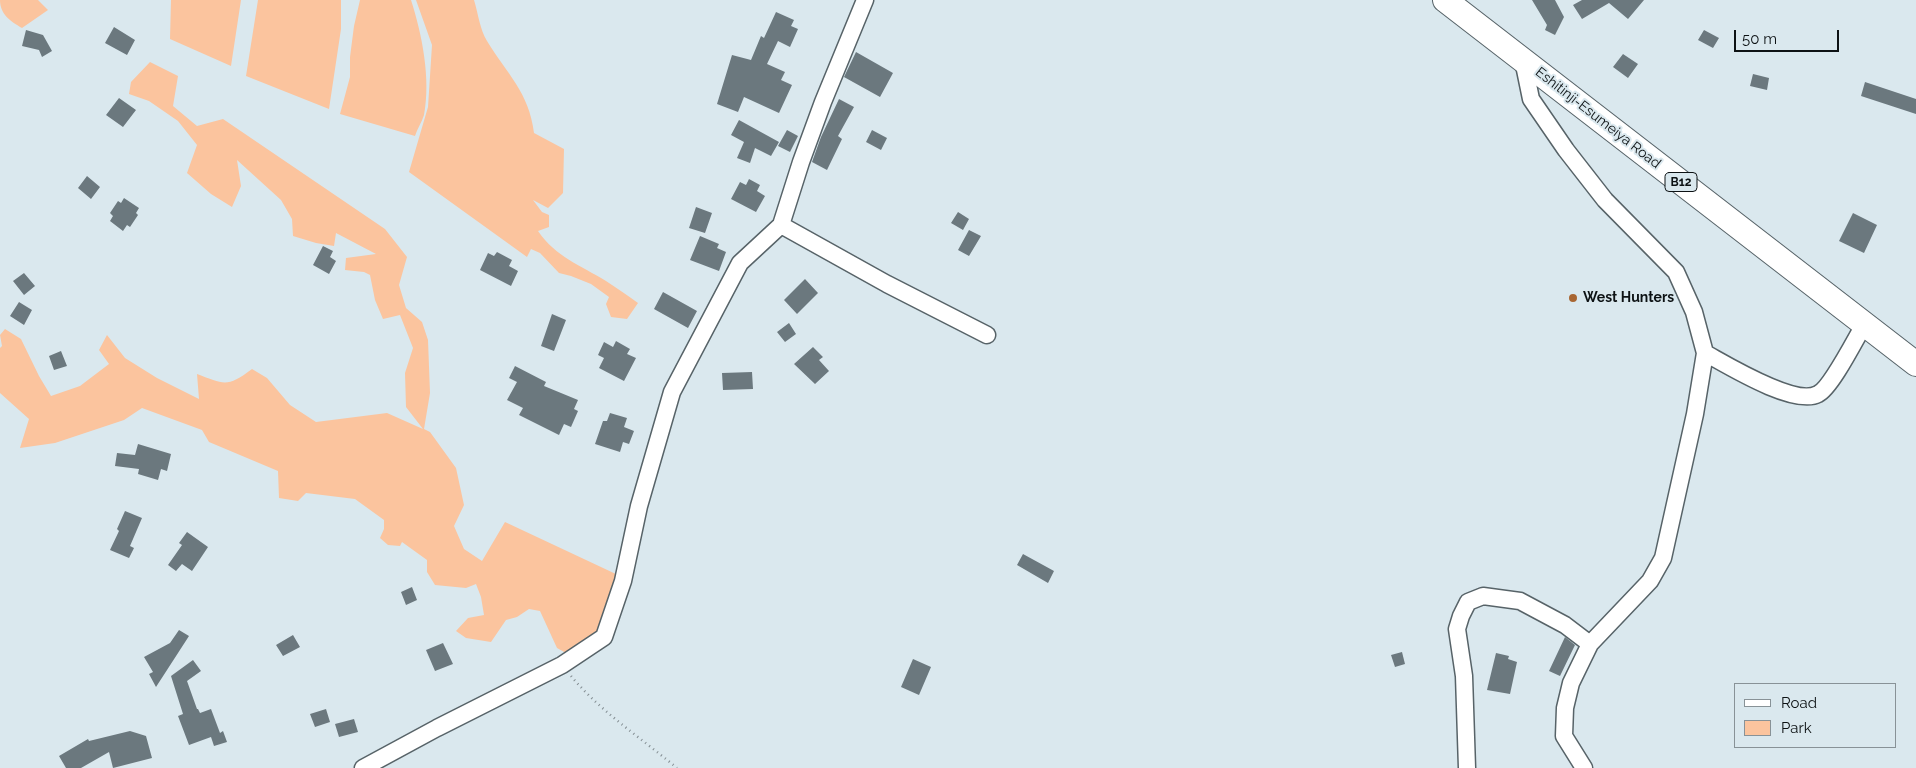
<!DOCTYPE html>
<style>
body{margin:0}
#map{position:relative;width:1916px;height:768px;overflow:hidden;background:#dae8ee;font-family:Raleway,sans-serif}
canvas{display:block}
.legend{position:absolute;left:1734px;top:683px;width:162px;height:65px;box-sizing:border-box;background:#dae8ee;border:1px solid #889297;margin:0;padding:6px 9px;list-style:none;font-size:15px;color:#0d1214}
.legend li{display:flex;align-items:center;gap:10px;height:25px}
.legend b{width:25px;border:1px solid #889297}
.scale{position:absolute;left:1734px;top:30px;width:105px;height:22px;box-sizing:border-box;border:2px solid #0d1214;border-top:0;padding-left:6px;font-size:15px;line-height:18px;white-space:nowrap;color:#0d1214;-webkit-text-stroke:4px #dae8ee;paint-order:stroke}
</style>
<div id="map">
<canvas width="1916" height="768"></canvas>
<ul class="legend">
<li><b style="height:6px;background:#fff"></b>Road</li>
<li><b style="height:14px;background:#fbc49e"></b>Park</li>
</ul>
<div class="scale">50 m</div>
</div>
<script>
const ctx = document.querySelector('canvas').getContext('2d');
ctx.lineJoin = 'round';
function paint(path, color) { ctx.fillStyle = color; ctx.fill(path, 'evenodd'); }
function trace(path, color, width, dash) { ctx.strokeStyle = color; ctx.lineWidth = width; ctx.lineCap = dash ? 'butt' : 'round'; ctx.setLineDash(dash || []); ctx.stroke(path); }
function drawText(font, color, halo, rows, align = 'center') {
  ctx.font = font + ' Raleway,sans-serif'; ctx.lineWidth = 4; ctx.setLineDash([]); ctx.textBaseline = 'middle'; ctx.strokeStyle = halo; ctx.fillStyle = color; for (const [text, x, y, turn = 0] of rows) {
    ctx.save(); ctx.translate(x, y); ctx.rotate((+turn || 0) * Math.PI / 180); ctx.textAlign = isNaN(turn) ? turn : align; if (halo) ctx.strokeText(text, 0, 0); ctx.fillText(text, 0, 0); ctx.restore();
  }
}
const green = new Path2D(`
 M0,0H38L48,10L22,28C10,21 0,14 0,0Z
 M171,0H241L231,66L170,39Z
 M258,0H341V29L329,109L246,76Z
 M360,0H411C422,34 431,79 424,115C422,122 417,129 415,136L340,114L350,77V57L354,26Z
 M416,0H474C478,13 480,30 487,41C507,74 529,92 534,133L564,149L563,193L548,208L533,200L542,212L549,215V227L538,231C556,257 580,265 606,281C617,288 628,296 638,303L627,319L611,317L606,304L609,297L591,284L571,276L559,273L540,253L531,249L527,257L409,172L428,107L432,45Z
 M150,62L178,76L173,106L197,126L223,119L385,229L407,257L399,285L406,308L422,322L428,340L430,393L424,429L430,432L456,468L464,505L454,526L464,549L482,561L505,522L618,575L597,636L566,653L557,648L540,611L529,609L517,617L506,620L491,642L466,638L456,631L468,618L484,615L481,597L476,584L466,588L435,585L427,572V560L402,542L400,546L388,545L380,538L384,529V520L355,499L306,493L298,501L279,498L278,471L209,442L202,430L142,408L124,420L55,443L20,448L29,419L0,393V348L2,346L0,335L5,329L21,339L39,376L51,396L80,386L109,364L99,350L107,335L125,358L157,378L199,399L197,374C224,384 227,388 252,369L267,378L290,405L316,422L387,413L423,429L406,407L405,373L413,348L400,315L383,319L375,300L370,275L364,272L345,270L346,258L376,254L336,233L334,246L316,243L293,236L292,219L281,200L237,160L241,186L232,207L211,194L187,173L197,145L178,121L149,101L129,94L131,82Z`);
const building = new Path2D(`
 M1532,0H1555L1564,17L1555,35L1545,30L1547,25Z
 M1582,0H1644L1628,19L1609,3L1582,19L1573,5Z
 M776,12L794,20L791,26L798,29L790,47L778,41L767,64L785,72L781,80L792,85L779,113L744,97L738,112L717,104L732,55L751,60L761,36L764,38Z
 M114,27L135,40L127,55L105,43Z
 M26,30L43,35L52,51L42,57L39,50L22,46Z
 M1704,30L1719,38L1713,48L1698,40Z
 M856,52L893,73L880,97L844,77Z
 M1623,54L1638,64L1628,78L1613,67Z
 M1753,74L1769,78L1767,90L1750,86Z
 M1865,82L1916,99V114L1861,96Z
 M119,98L136,110L123,127L106,115Z
 M839,99L854,107L838,136L842,139L827,170L812,162L821,137Z
 M739,120L779,142L771,156L755,148L750,163L737,158L744,142L731,135Z
 M787,130L798,136L790,152L778,146Z
 M872,130L887,138L881,150L866,142Z
 M87,176L100,187L91,199L78,188Z
 M749,179L760,185L757,191L765,196L756,212L731,199L740,182L746,185Z
 M124,198L139,208L136,213L138,215L130,227L127,225L123,231L110,221L113,216L110,213L118,201L121,203Z
 M696,207L712,213L705,233L689,228Z
 M958,212L969,219L963,230L951,223Z
 M1853,213L1877,225L1864,253L1839,241Z
 M969,230L981,236L969,256L958,250Z
 M700,236L719,244L717,248L726,252L719,271L690,260Z
 M323,246L333,251L330,257L336,261L329,274L313,265Z
 M497,252L512,260L509,266L518,271L511,286L480,270L488,253L494,256Z
 M24,273L35,286L24,295L13,281Z
 M805,279L818,293L797,314L784,300Z
 M663,292L697,311L688,328L654,309Z
 M19,302L32,310L24,325L10,316Z
 M552,314L566,320L554,351L541,346Z
 M789,323L796,334L785,342L777,332Z
 M616,341L630,349L627,354L636,358L624,381L599,368L604,358L598,355L604,342L613,347Z
 M813,347L823,357L819,360L829,371L815,384L794,364Z
 M61,351L67,366L54,370L49,356Z
 M515,366L546,382L544,386L578,400L574,409L578,411L571,427L564,424L559,435L519,415L523,408L507,400L517,382L509,378Z
 M752,372L753,389L723,390L722,373Z
 M610,413L627,418L624,427L634,431L629,444L623,442L620,452L595,444L603,421H607Z
 M138,444L171,454L167,471L161,469L158,480L138,474L139,469L115,466L117,453L135,455Z
 M125,511L142,518L130,546L134,548L129,558L110,550L119,531L117,529Z
 M187,532L208,547L192,571L182,564L176,571L168,565L182,545L179,543Z
 M1023,554L1054,571L1048,583L1017,565Z
 M412,587L417,600L406,605L401,592Z
 M179,630L189,636L156,687L149,674L153,672L144,657L170,643Z
 M293,635L300,647L283,656L276,645Z
 M1565,637L1575,645L1560,676L1549,671Z
 M443,643L453,664L435,671L426,650Z
 M1402,652L1405,664L1395,667L1391,655Z
 M1496,653L1509,656L1508,659L1517,662L1510,694L1487,690Z
 M913,659L931,667L919,695L901,687Z
 M193,660L201,671L187,681L197,709H198L200,713L211,709L220,733L223,731L227,742L214,746L211,737L189,745L178,716L183,714L171,676Z
 M326,709L330,722L315,727L310,714Z
 M354,719L358,732L339,737L335,724Z
 M130,731L146,736L152,758L113,768L109,752L81,768H66L59,756L88,739L89,741Z`);
const path = new Path2D(`
 M571,676C601,712 641,738 677,768`);
const minor = new Path2D(`
 M1523,60L1531,99L1566,150L1605,200L1676,272L1694,312L1705,353L1695,414L1663,558L1650,581L1590,644L1571,683L1565,708L1564,736L1584,768
 M781,225L887,284L987,335
 M1705,353C1727,365 1795,407 1818,394C1831,388 1856,338 1865,323
 M363,768L437,728L562,665L604,637L623,581L639,506L672,392L740,263L781,225L801,162L823,102L865,0
 M1467,768L1464,676L1457,629L1461,616L1468,602L1483,596L1520,601L1565,625L1590,644`);
const highway = new Path2D(`
 M1445,0L1916,364`);
const markers = [
 [1573,298,5,"#a86632"]
];
const shields = [
 [1681,182,32]
];
const shieldNames = [
 ["B12",1681,182]
];
const streetNames = [
 ["Eshitinji-Esumeiya Road",1598,118,38]
];
const poiNames = [
 ["West Hunters",1583,298]
];
paint(green, '#fbc49e');
paint(building, '#6b787e');
trace(minor, '#576368', 19);
trace(highway, '#576368', 26);
trace(path, '#838d92', 2.5, [1, 4]);
trace(minor, '#fff', 16);
trace(highway, '#fff', 24);
for (const [x, y, r, color] of markers) { const dot = new Path2D(); dot.arc(x, y, r, 0, 2 * Math.PI); ctx.fillStyle = color; ctx.fill(dot); trace(dot, '#dae8ee', 2); }
for (const [x, y, w] of shields) { const box = new Path2D(); box.roundRect(x - w / 2, y - 9.5, w, 19, 4); ctx.fillStyle = '#dae8ee'; ctx.fill(box); trace(box, '#0d1214', 1); }
drawText('bold 12px', '#0d1214', null, shieldNames);
drawText('14px', '#0d1214', '#dae8ee', streetNames);
drawText('bold 14px', '#0d1214', '#dae8ee', poiNames, 'left');
</script>
